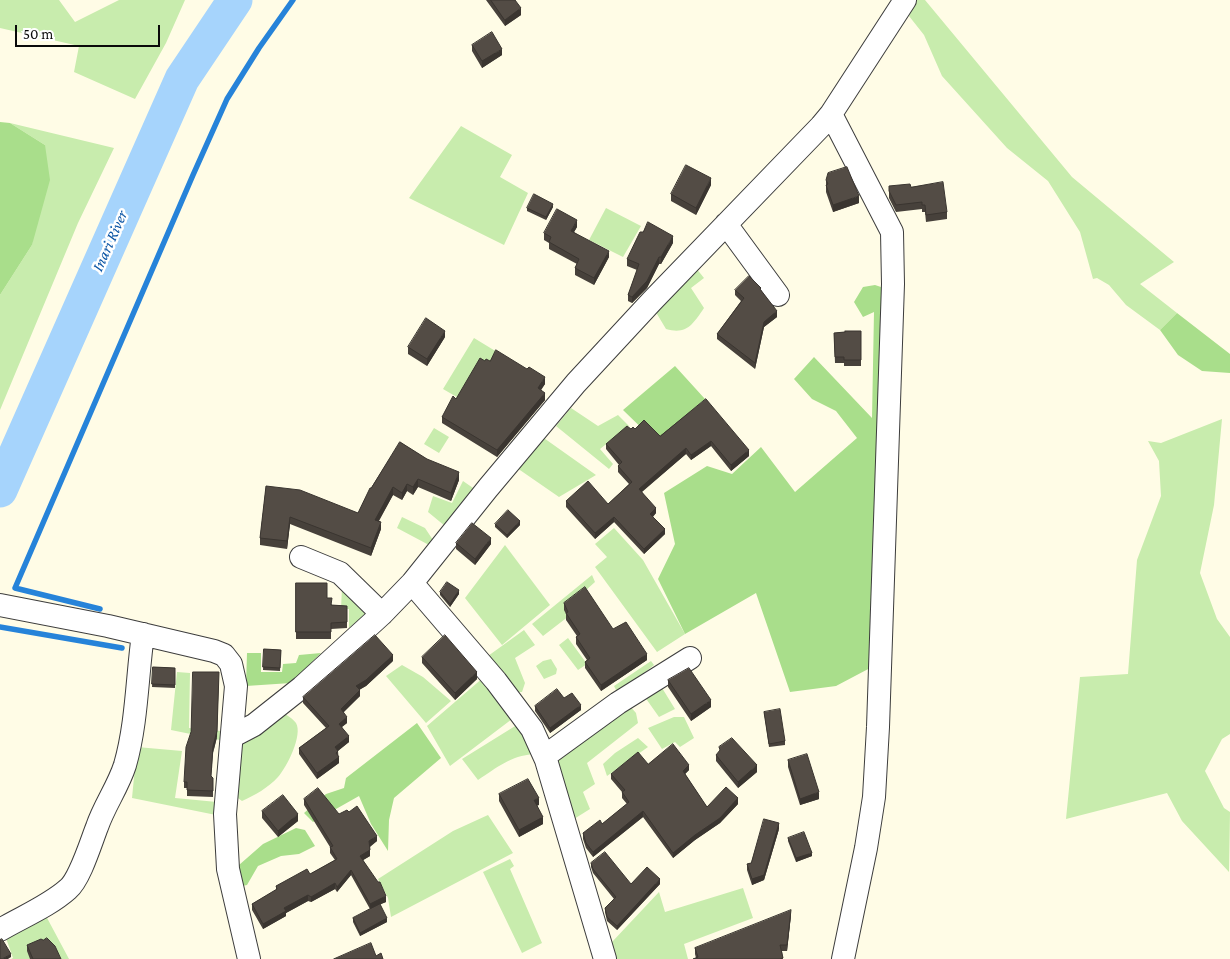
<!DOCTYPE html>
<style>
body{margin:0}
#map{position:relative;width:1230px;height:959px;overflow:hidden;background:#fffce6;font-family:"Crimson Pro",serif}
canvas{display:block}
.scale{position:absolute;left:15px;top:25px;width:145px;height:22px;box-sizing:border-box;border:2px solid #0a0a0a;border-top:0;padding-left:6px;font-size:15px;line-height:18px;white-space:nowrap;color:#0a0a0a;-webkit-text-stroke:4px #fff;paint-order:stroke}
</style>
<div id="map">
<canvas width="1230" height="959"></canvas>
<div class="scale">50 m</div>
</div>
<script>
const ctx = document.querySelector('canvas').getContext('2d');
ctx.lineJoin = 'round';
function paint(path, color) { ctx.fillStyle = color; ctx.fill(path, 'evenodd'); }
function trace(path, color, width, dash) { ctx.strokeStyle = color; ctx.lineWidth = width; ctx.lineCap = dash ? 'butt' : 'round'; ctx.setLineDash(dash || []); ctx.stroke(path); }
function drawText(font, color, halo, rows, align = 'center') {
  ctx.font = font + ' "Crimson Pro",serif'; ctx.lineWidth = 5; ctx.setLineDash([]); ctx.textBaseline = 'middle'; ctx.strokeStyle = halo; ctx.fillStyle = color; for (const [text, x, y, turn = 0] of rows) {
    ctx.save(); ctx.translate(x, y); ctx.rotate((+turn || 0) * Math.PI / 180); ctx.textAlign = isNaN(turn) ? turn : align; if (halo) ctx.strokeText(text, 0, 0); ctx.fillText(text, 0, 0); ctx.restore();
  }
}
const green = new Path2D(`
 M0,0H59L75,22L119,0H185L166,43L135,99L74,72L79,46L0,28Z
 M916,0H925L1072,177L1174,262L1140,284L1177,313L1160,330L1126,305L1109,285L1097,278L1093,279L1080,232L1048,181L1007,148L942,76L924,35L909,16Z
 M10,123L114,148L78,223L0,410V295L32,245L45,145Z
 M461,126L512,155L500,177L528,193L504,245L409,198Z
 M606,208L641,226L623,257L589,240Z
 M696,268L704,278L691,288L704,308C693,324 687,335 666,329L654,309Z
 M474,338L497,352L481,411L443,389Z
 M571,408L598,426L618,415L629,426L600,449L613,464L609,469L556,426Z
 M1222,419L1214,505L1200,573L1217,619L1230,637V734L1222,739L1205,771L1224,808L1230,812L1229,872L1182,821L1167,793L1066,819L1080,677L1128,674L1137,560L1161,496L1159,461L1148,441L1161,443Z
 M434,428L449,437L439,453L424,444Z
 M541,436L596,475L559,497L517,468Z
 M463,481L476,490L445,526L428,512L433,496L452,503Z
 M402,517L425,528L433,540L429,545L397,528Z
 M614,528L643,560L685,634L657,652L595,567L607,557L595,544Z
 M505,545L550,605L502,645L465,598Z
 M592,575L595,582L585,591L591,599L543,636L532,624Z
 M342,587L368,612L349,628V609H341Z
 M524,630L535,645L515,658L525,683L522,692H517L488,656Z
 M568,638L587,664L578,670L559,645Z
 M551,659L557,669L556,674L544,679L536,666L543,661Z
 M651,661L654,665L618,694L614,686Z
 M402,665L423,677L451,701L426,723L386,676Z
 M177,672L190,673L189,728L221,731L220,740L171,730Z
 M484,677L516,716L450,766L427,726Z
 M659,683L675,709L659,717L642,693Z
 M629,705L636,713L638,723L587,763L595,784L583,792L590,809L574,819L554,756Z
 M283,713C287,715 293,719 296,723C303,735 287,767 278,777C268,788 255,795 242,801L235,796L242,745Z
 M674,717H684L694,738L680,747L675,742L662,749L648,728Z
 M520,723L534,754C510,756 498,767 478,780L462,759Z
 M638,738L648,747L607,776L603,764L615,753Z
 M137,747L182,751L175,798L217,802L216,815L132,798Z
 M488,815L513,853L391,917L388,898L378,879L453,831Z
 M510,859L514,866L510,869L542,943L522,953L483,872Z
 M743,888L753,918L684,944L688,959H616L612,942L659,892L665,912Z
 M46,916L69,959H11L13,958L6,938Z`);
const forest = new Path2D(`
 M0,122L10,123L45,145L50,180L32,245L0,295Z
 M875,285L884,288L872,667L836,686L790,692L756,593L685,634L658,579L675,544L664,493L707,466L732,474L761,447L795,492L857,438L836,411L812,399L794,379L814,357L872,418L874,312L863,317L854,302L863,287Z
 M1177,313L1230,354V373L1202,371L1178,355L1160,330Z
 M675,366L705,399L656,442L623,410Z
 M247,653H261V672H282L283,664L296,663L299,655L321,653L291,683L246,686Z
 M417,723L441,758L394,798L389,820L388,851L371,824L359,796L313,822L304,813L326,794L344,788L346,778Z
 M296,828L305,830L315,846L299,854L281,856L258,866L247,885L242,886L239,865L263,844Z`);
const stream = new Path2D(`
 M100,609L15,588L193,175L227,99L259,48L293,0
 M0,627L122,648`);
const river = new Path2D(`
 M0,490L182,79L235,0`);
const street = new Path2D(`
 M831,114L892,232L893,284L878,727L874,797L866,848L843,959
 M726,224L778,295
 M301,557L340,573L382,614
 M412,583L496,681L532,729L546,760L605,959
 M0,605L108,626L214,651L224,655L231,664L236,686L225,814L228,869L249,959
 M233,736L254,725L302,687L382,614L412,583L488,488L576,383L652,301L821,126L831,114L905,0
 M545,756L618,703L690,658
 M0,930C22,917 49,906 68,889C80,879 91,842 97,827C104,806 118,787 125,765C137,723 137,677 143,634`);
const wall = new Path2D(`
 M486,0H515L521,15L505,26Z
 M472,45L502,55L482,68L472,51Z
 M826,180L859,203L833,212L826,192Z
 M711,185L696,215L671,201V194Z
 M889,186L911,187L947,212V219L926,222L925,212H922V209L896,212L889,198Z
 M553,207L546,220L527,211V208Z
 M577,227L574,232L609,257L594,285L575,275V268L577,264L549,249V243L544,240V233Z
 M673,243L661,264H659L647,288L632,303L628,301V295L637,270L627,266V259Z
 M735,290H761L777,317L764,327L755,369L717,339V334L741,301L735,295Z
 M861,331V366H844V363H835L834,333Z
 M445,337L427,366L408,354V347Z
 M485,361H490L545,384L540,390L545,400L497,457L442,423V417Z
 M706,399L749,456L731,471L711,446L691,460L686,454L642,492L656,513L653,517L665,534L644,554L614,522L595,539L566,507V501L608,504L629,484L618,472V466L619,465L606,449V444L631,429H635L660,436Z
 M400,442L459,480L451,501L418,487L413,495L407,491L402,500L393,495L379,521L381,529L371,556L290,524L287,549L260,545V538L266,486L358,513L371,488Z
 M495,524L520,525L507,538L495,527Z
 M456,543L491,544L475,565L456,549Z
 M296,583L327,598L332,605L347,606V628L331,629V639H296Z
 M440,592L459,594L450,607L440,595Z
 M564,603L613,629L647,660L601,691L585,668V662L587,660L576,644V637L577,636L566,620V614L564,610Z
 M264,649L281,650L280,671L263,670Z
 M422,657L477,679L455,700L422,663Z
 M393,661L366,686L360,689V696L343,712L347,723L342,727L349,742L338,751L339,763L317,779L299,754V748L326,728L303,703V697Z
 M153,667L175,668V688L152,687Z
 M668,680L711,707L691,721L668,687Z
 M564,698L581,710L550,733L535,711V706Z
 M764,712L785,741V745L769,747Z
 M217,737L213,753L211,776L213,778V797L187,796V788H184V782Z
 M716,755L757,772L738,788L716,761Z
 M788,760L819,799L800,805L788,767Z
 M648,764L689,770L685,774L707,807L738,804L720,823L695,840L673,858L643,817L593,857L586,848L583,839V833L602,824L627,804L622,798V792L611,779V774Z
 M499,794L539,805H537L543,824L519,837L499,801Z
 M304,799L339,814L377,841L370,847V856L363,860L386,902L380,904L387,922L360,936L353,922V918L370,909L351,875L337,892L335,889L311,902L308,901L286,913V916L263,929L252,910V904L276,890V886L310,874L335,860L330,853V847L304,805Z
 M262,811L298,821L278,837L262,818Z
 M779,829L764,880L752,885L747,870V864L751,863Z
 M788,838L812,856L796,862L788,841Z
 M591,863L631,884H660L617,930L607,921L605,912V908L614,899L593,873L591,867Z
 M791,915L787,951H782L783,959L696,958L695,954V948Z
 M27,945L61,959H30L27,951Z`);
const shadedWall = new Path2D(`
 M521,8V15L505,26V20Z
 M502,49V55L482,68V61Z
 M711,178V185L696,215V208Z
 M859,196V203L833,212V205Z
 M553,204V207L546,220V217Z
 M577,220V227L571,237V231Z
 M673,236V243L661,264V257Z
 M609,251V257L594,285V278Z
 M659,257V264L647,288L632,303V297Z
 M777,311V317L764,327L755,369V363L764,322Z
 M445,331V337L427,366V359Z
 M545,377V384L538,395V388Z
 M545,393V400L497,457V450Z
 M711,441V446L691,460V455Z
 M686,448V454L639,494V489Z
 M749,450V456L731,471V465Z
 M459,472V480L451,501V493Z
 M418,479V487L413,495V487Z
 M407,484V491L402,500V493Z
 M393,487V495L375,527V520Z
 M656,508V513L650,519V514Z
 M290,517V524L287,549V541Z
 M614,517V522L595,539V533Z
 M520,521V525L507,538V535Z
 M381,522V529L371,556V548Z
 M665,529V534L644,554V549Z
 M491,538V544L475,565V559Z
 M459,590V594L450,607V604Z
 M647,654V660L601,691V685Z
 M393,655V661L366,686L356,692V686Z
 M219,672L217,737L213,753L211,782Z
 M477,672V679L455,700V693Z
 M360,690V696L341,715V709Z
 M711,700V707L691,721V714Z
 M581,705V710L550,733V728Z
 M347,717V723L339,729V724Z
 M349,736V742L335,753V747Z
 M339,757V763L317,779V773Z
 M689,765V770L683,776V771Z
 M757,765V772L738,788V782Z
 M819,792V799L800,805V799Z
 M539,798V805L534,807V800Z
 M738,798V804L720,823L695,840L673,858V853Z
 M643,811V817L593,857V852Z
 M298,814V821L278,837V831Z
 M543,817V824L519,837V830Z
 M779,823V829L764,880L752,885V879Z
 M377,836V841L369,847V841Z
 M370,850V856L360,862V856Z
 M812,853V856L796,862V858Z
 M351,870V875L337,892V887Z
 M660,879V884L617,930V926Z
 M335,883V889L311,902V897Z
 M308,895V901L286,913V916L263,929V924L284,908Z
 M386,896V902L370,909V904Z
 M791,910V915L787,951V945Z
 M387,918V922L360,936V933Z
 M11,954V957L8,959H2Z`);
const building = new Path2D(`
 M491,0H515L521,8L505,20Z
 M492,32L502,49L482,61L472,45Z
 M686,165L711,178L696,208L671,194Z
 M847,167L859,196L833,205L826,185L828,184L826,180L828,173Z
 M943,182L947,212L926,215L925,205H922V202L896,205L889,191V186L910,184L911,187Z
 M534,194L553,204L546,217L527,208Z
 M557,209L577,220L571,231L609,251L594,278L575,268L579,259L549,242L551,237L544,233Z
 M648,222L673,236L661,257H659L647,281L632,297L628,295L639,264L627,259L640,232H643Z
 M749,276L761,288L760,289L777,311L764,322L755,363L717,334L744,298L735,290Z
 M426,318L445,331L427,359L408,347Z
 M845,331H861V360H844V357H835L834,333L845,332Z
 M496,350L527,369L529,367L545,377L538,388L545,393L497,450L442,417L453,396L456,399L480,358L485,361L486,359L490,361Z
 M706,399L749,450L731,465L711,441L691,455L686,448L639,489L656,508L650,514L665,529L644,549L614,517L595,533L566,501L588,481L608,504L632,482L618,466L622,462L606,444L627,426L631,429L633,427L635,429L644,420L660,436Z
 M400,442L427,459L459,472L451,493L418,479L413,487L407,484L402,493L393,487L375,520L381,522L371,548L290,517L287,541L260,538L266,486L300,490L358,513L370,488H371Z
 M508,510L520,521L507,535L495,524Z
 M472,523L491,538L475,559L456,543Z
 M447,582L459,590L450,604L440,592Z
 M296,583H327V598H332L331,605L347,606V622L331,623V632H296Z
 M585,587L613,629L626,622L647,654L601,685L585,662L590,658L576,637L580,634L566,613L568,612L564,603Z
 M375,635L393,655L366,680L356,686L360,690L341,709L347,717L339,724L349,736L335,747L338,751L336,753L339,757L317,773L299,748L329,726L303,697Z
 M445,635L477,672L455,693L422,657Z
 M264,649L281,650L280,668L263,667Z
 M153,667L175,668V685L152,684Z
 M689,668L711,700L691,714L668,680Z
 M193,672H219L217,731L213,746L211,776L213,778V791L187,790V782H184L186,747L191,732Z
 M557,689L564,698L572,693L581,705L550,728L535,706Z
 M780,709L785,741L769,744L764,712Z
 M732,738L757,765L738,782L716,755L720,750L719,747Z
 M673,744L689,765L683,771L707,807L726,787L738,798L720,818L695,835L673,853L643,811L593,852L586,843L583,833L600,820L602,824L629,802L622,792L625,790L611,774L638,752L648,764Z
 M807,754L819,792L800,799L788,760Z
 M528,779L539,798L534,800L543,817L519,830L499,794Z
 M318,788L339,814L347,810L349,812L357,806L377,836L369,841L370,850L360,856L378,882H380L386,896L370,904L351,870L337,887L335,883L311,897L308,895L284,908L286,911L263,924L252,904L277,889L276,886L307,869L310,874L337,859L330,847L333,846L304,799Z
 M283,795L298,814L278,831L262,811Z
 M764,819L779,823L764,875L752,879L747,864L751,863Z
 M804,832L812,853L796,858L788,838Z
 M605,852L631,884L647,867L660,879L617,926L607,917L605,908L616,897L593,869L591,863Z
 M380,904L387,918L360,933L353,918Z
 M791,910L787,945H780L783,958L780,959H693L698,957L695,948Z
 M47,938L55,946L61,959H33L27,945L41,939L43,940Z
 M2,939L11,954L2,959H0V940Z
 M371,943L376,956L381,953L383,959H334Z`);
const waterNames = [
 ["Inari River",110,241,-66]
];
paint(green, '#c8ecad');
paint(forest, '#a9de8b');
trace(stream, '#2683d9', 5.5);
trace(river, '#a6d4fc', 35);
trace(street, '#3d3d3d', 24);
trace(street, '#fff', 22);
paint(wall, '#47413b');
paint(shadedWall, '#3a3530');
paint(building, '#534c45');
trace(building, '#3a3530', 1);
drawText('italic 16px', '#0a54a4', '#fff', waterNames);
</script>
